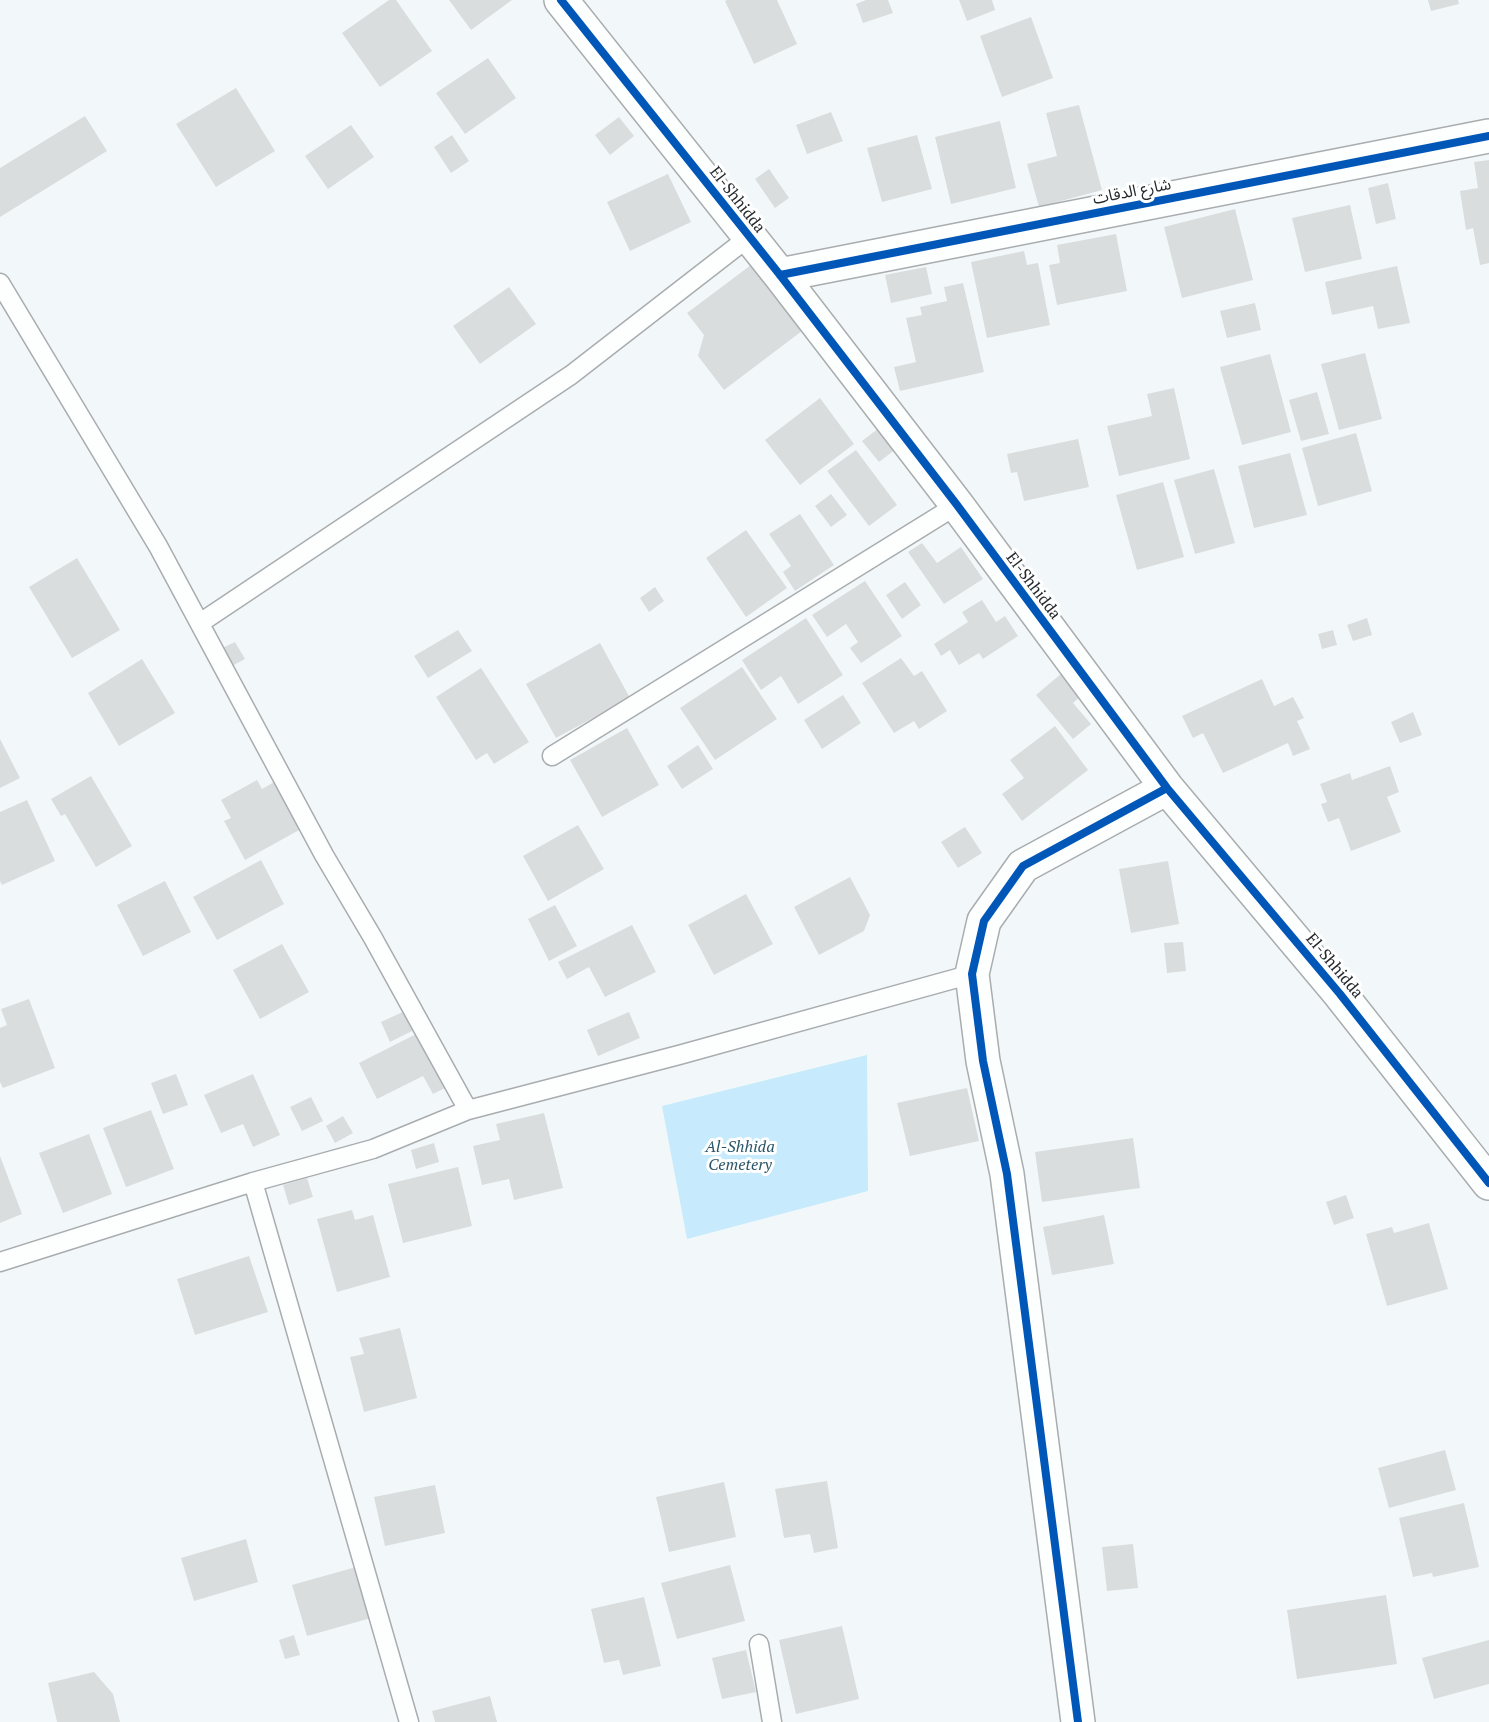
<!DOCTYPE html>
<meta charset="utf-8">
<style>
body{margin:0}
canvas{display:block;background:#f2f8fa}
</style>
<canvas width="1489" height="1722"></canvas>
<script>
const ctx = document.querySelector('canvas').getContext('2d');
ctx.lineJoin = 'round';
function paint(path, color) { ctx.fillStyle = color; ctx.fill(path, 'evenodd'); }
function trace(path, color, width, dash) { ctx.strokeStyle = color; ctx.lineWidth = width; ctx.lineCap = dash ? 'butt' : 'round'; ctx.setLineDash(dash || []); ctx.stroke(path); }
function drawText(font, color, halo, rows, align = 'center') {
  ctx.font = font + ' "PT Serif","Noto Sans Arabic",serif'; ctx.lineWidth = 6; ctx.setLineDash([]); ctx.textBaseline = 'middle'; ctx.strokeStyle = halo; ctx.fillStyle = color; for (const [text, x, y, turn = 0] of rows) {
    ctx.save(); ctx.translate(x, y); ctx.rotate((+turn || 0) * Math.PI / 180); ctx.textAlign = isNaN(turn) ? turn : align; if (halo) ctx.strokeText(text, 0, 0); ctx.fillText(text, 0, 0); ctx.restore();
  }
}
const green = new Path2D(`
 M867,1055L868,1191L687,1239L662,1106Z`);
const building = new Path2D(`
 M389,0H396L432,51L380,87L342,33Z
 M449,0H512L471,30Z
 M727,0H777L797,44L754,64L725,1Z
 M866,0H888L893,13L863,23L856,4Z
 M959,0H992L995,10L967,21Z
 M1428,0H1458L1459,4L1431,11Z
 M1031,17L1053,78L1002,97L980,36Z
 M488,58L516,98L465,134L436,93Z
 M236,88L275,151L216,187L176,124Z
 M1079,105L1102,190L1039,207L1027,164L1057,156L1046,113Z
 M831,112L843,141L807,154L796,125Z
 M85,116L107,151L0,217V168Z
 M619,117L634,136L610,155L595,135Z
 M1000,121L1016,188L951,204L935,137Z
 M351,125L374,157L328,189L305,156Z
 M452,135L469,161L451,173L434,147Z
 M917,135L932,189L882,202L867,148Z
 M1489,160V263L1480,265L1473,228L1466,230L1460,191L1478,188L1474,162Z
 M769,169L789,198L775,208L755,179Z
 M668,174L691,222L630,251L607,202Z
 M1388,183L1396,219L1376,224L1368,188Z
 M1350,205L1362,259L1305,272L1292,218Z
 M1235,209L1253,280L1182,298L1164,227Z
 M1116,234L1127,291L1057,305L1049,265L1060,263L1057,245Z
 M1024,251L1027,265L1038,263L1050,325L987,338L971,262Z
 M751,265L802,331L724,390L698,356L704,335L687,313Z
 M1397,266L1410,323L1378,329L1373,306L1332,315L1325,282Z
 M926,267L932,294L891,303L885,275Z
 M963,283L984,372L900,391L894,367L916,362L906,318L922,315L920,307L947,301L944,287Z
 M509,287L536,324L480,364L453,326Z
 M1255,303L1261,330L1227,338L1220,311Z
 M1365,353L1382,419L1339,430L1321,364Z
 M1270,354L1291,432L1242,445L1220,367Z
 M1174,388L1190,459L1119,476L1107,426L1152,416L1147,394Z
 M1317,392L1329,434L1301,441L1289,400Z
 M820,398L854,444L800,485L765,440Z
 M879,428L896,449L879,462L862,441Z
 M1356,433L1372,491L1318,506L1302,448Z
 M1078,439L1089,487L1024,501L1017,472L1011,473L1007,454Z
 M856,450L897,505L869,526L827,471Z
 M1290,453L1307,515L1254,528L1238,466Z
 M1214,469L1235,543L1195,554L1174,480Z
 M1163,482L1184,557L1137,570L1116,495Z
 M831,494L847,515L831,527L815,506Z
 M800,514L834,565L795,591L783,572L791,566L769,534Z
 M746,530L787,588L746,617L706,558Z
 M922,543L937,563L961,547L983,579L944,604L908,552Z
 M77,558L120,630L72,658L29,587Z
 M865,581L902,636L861,663L850,648L858,642L846,624L827,637L812,615Z
 M905,582L921,605L902,619L886,595Z
 M655,587L664,601L649,612L640,598Z
 M982,600L996,622L1005,616L1018,636L983,659L979,653L959,665L950,650L941,656L934,644L968,622L962,612Z
 M806,618L843,675L798,704L781,676L761,690L742,660Z
 M1367,618L1372,635L1353,641L1347,625Z
 M458,630L472,651L428,678L414,656Z
 M1333,630L1337,645L1322,649L1318,634Z
 M235,642L245,659L230,667L220,649Z
 M600,643L630,698L556,738L526,684Z
 M901,658L914,676L922,671L947,711L919,729L914,721L894,733L862,683Z
 M142,659L175,713L119,746L88,693Z
 M742,667L777,719L715,760L680,708Z
 M481,668L529,742L494,764L487,753L476,760L436,697Z
 M1062,673L1081,696L1073,703L1091,724L1073,739L1036,695Z
 M1262,679L1274,706L1293,697L1304,718L1297,721L1310,749L1293,756L1288,743L1223,773L1203,733L1193,738L1182,716Z
 M843,695L861,723L822,749L804,720Z
 M1413,712L1422,735L1400,743L1391,722Z
 M1055,726L1088,770L1022,821L1002,794L1024,778L1010,760Z
 M627,728L659,785L602,817L570,760Z
 M0,739L20,778L0,788Z
 M698,745L713,769L682,789L667,766Z
 M1390,766L1399,792L1387,797L1401,832L1351,851L1339,818L1328,822L1321,804L1327,802L1320,784L1350,773L1352,780Z
 M91,776L132,846L96,867L65,814L61,816L51,799Z
 M257,780L262,789L276,781L301,829L245,860L224,821L231,818L221,800Z
 M27,800L55,861L2,885L0,881V812Z
 M578,825L604,869L548,901L523,856Z
 M965,827L982,853L958,868L941,842Z
 M261,860L284,904L217,940L193,897Z
 M1168,861L1179,924L1131,933L1119,869Z
 M850,877L870,915L864,931L819,955L794,907Z
 M165,881L191,932L143,956L117,905Z
 M746,894L773,944L714,975L688,925Z
 M555,905L577,946L549,961L528,919Z
 M632,925L656,972L605,997L589,967L567,979L558,962Z
 M1183,942L1186,971L1167,973L1164,943Z
 M282,944L309,992L260,1019L233,970Z
 M29,999L55,1068L3,1088L0,1082V1028L7,1025L1,1009Z
 M407,1010L416,1029L390,1042L381,1022Z
 M629,1012L640,1038L598,1056L587,1030Z
 M418,1033L445,1088L433,1094L423,1076L377,1099L359,1063Z
 M176,1074L188,1105L163,1114L151,1083Z
 M253,1074L280,1135L253,1147L243,1124L221,1133L204,1095Z
 M967,1088L979,1141L910,1156L897,1103Z
 M311,1097L323,1121L302,1131L290,1107Z
 M151,1110L174,1169L126,1187L103,1128Z
 M544,1113L563,1188L514,1200L509,1179L482,1185L473,1146L500,1140L496,1124Z
 M343,1116L353,1133L335,1143L326,1126Z
 M89,1134L112,1194L63,1213L39,1153Z
 M1133,1138L1140,1188L1042,1202L1035,1152Z
 M434,1143L439,1162L416,1169L411,1150Z
 M0,1156L22,1214L0,1223Z
 M458,1167L472,1226L403,1243L388,1184Z
 M307,1178L313,1197L289,1205L283,1185Z
 M1346,1195L1354,1218L1334,1225L1326,1202Z
 M352,1210L355,1220L373,1215L390,1277L337,1292L317,1219Z
 M1104,1215L1114,1264L1052,1275L1043,1227Z
 M1429,1223L1448,1289L1387,1306L1366,1234L1392,1227L1394,1233Z
 M249,1256L268,1312L195,1335L177,1279Z
 M400,1328L417,1398L364,1412L350,1357L364,1354L359,1338Z
 M1445,1450L1456,1490L1389,1508L1378,1468Z
 M827,1481L838,1548L814,1553L810,1534L784,1538L775,1489Z
 M724,1482L736,1537L669,1552L656,1497Z
 M435,1485L445,1533L385,1546L374,1497Z
 M1464,1503L1479,1567L1433,1577L1432,1573L1413,1577L1399,1518Z
 M246,1539L258,1582L194,1601L181,1558Z
 M1133,1544L1138,1588L1107,1591L1102,1547Z
 M730,1565L745,1621L677,1639L661,1583Z
 M356,1567L371,1618L307,1636L292,1585Z
 M1386,1595L1397,1664L1297,1679L1287,1610Z
 M644,1597L661,1666L623,1675L619,1660L604,1663L591,1609Z
 M842,1626L859,1699L796,1714L779,1640Z
 M294,1635L300,1655L285,1659L279,1640Z
 M1489,1640V1684L1434,1699L1422,1658Z
 M746,1650L756,1692L722,1699L712,1658Z
 M94,1672L113,1694L120,1722H57L48,1683Z
 M490,1696L497,1722H435L432,1711Z`);
const service = new Path2D(`
 M0,283L158,546L324,855L373,938L468,1110
 M200,623L571,375L749,237
 M552,756L957,505
 M253,1182L409,1722
 M0,1262L253,1182L373,1149L468,1110L679,1055L972,974
 M759,1644L772,1722`);
const minor = new Path2D(`
 M561,0L780,275L957,505L1167,788L1340,994L1489,1183
 M780,275L1489,136
 M1078,1722L1007,1174L983,1061L972,974L984,921L1023,866L1167,788`);
const cycleway = new Path2D(`
 M561,0L780,275L957,505L1167,788L1340,994L1489,1183
 M780,275L1489,136
 M1078,1722L1007,1174L983,1061L972,974L984,921L1023,866L1167,788`);
const streetNames = [
 ["شارع الدقات",1132,192,-11],
 ["El-Shhidda",737,200,52],
 ["El-Shhidda",1033,586,53],
 ["El-Shhidda",1334,966,50]
];
const parkNames = [
 ["Al-Shhida",740,1147],
 ["Cemetery",740,1165]
];
paint(green, '#c7ebfc');
paint(building, '#d9ddde');
trace(service, '#a9adaf', 21);
trace(minor, '#a9adaf', 36);
trace(service, '#fdfefe', 18);
trace(minor, '#fdfefe', 33);
trace(cycleway, '#0057b8', 8);
drawText('16px', '#262a2c', '#fff', streetNames);
drawText('italic 16px', '#295568', '#fff', parkNames);
</script>
